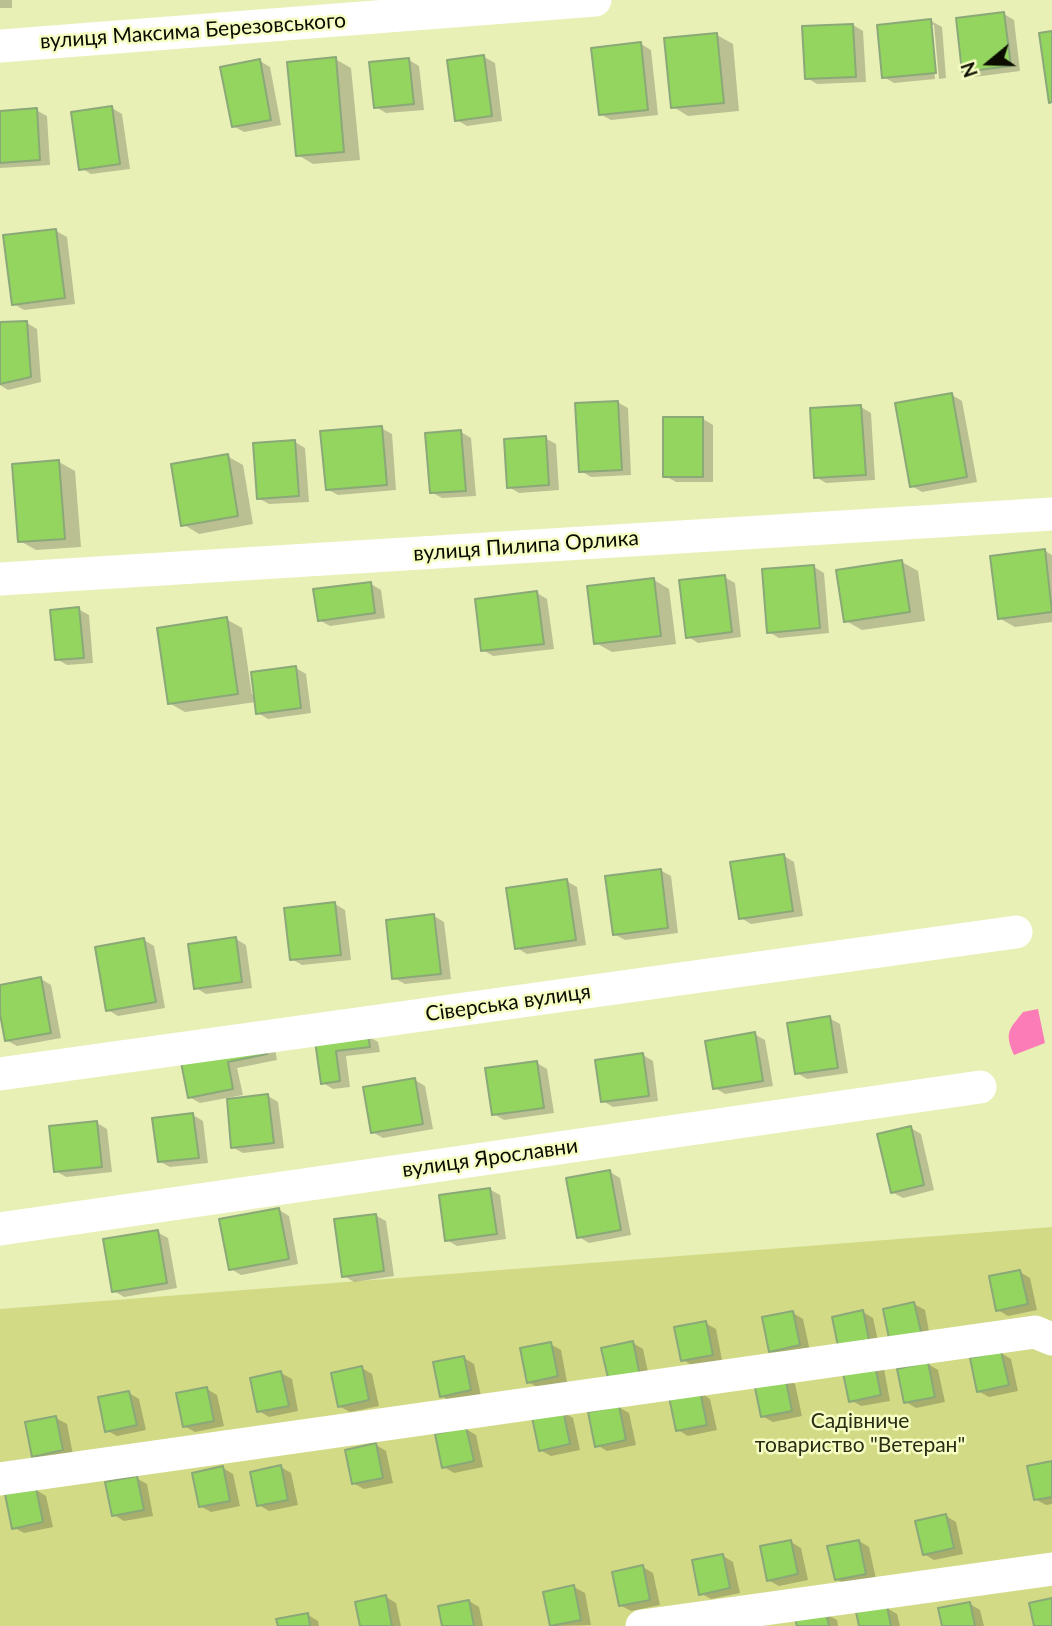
<!DOCTYPE html>
<meta charset="utf-8">
<style>
body{margin:0}
#map{position:relative;width:1052px;height:1626px;overflow:hidden;background:#e9f0b6;font-family:Lato,sans-serif}
canvas{display:block}
.north{position:absolute;left:954px;top:28px;width:70px;height:70px;-webkit-text-stroke:5px #f6fdc3;paint-order:stroke;rotate:251deg;font-size:19px;font-weight:700;line-height:28px;text-align:center;color:#0c0d00}
.north::after{content:'';display:block;margin:auto;width:24px;height:32px;background:#0c0d00;clip-path:polygon(50% 0,100% 100%,50% 72%,0 100%)}
</style>
<div id="map">
<canvas width="1052" height="1626"></canvas>
<div class="north">N</div>
</div>
<script>
const ctx = document.querySelector('canvas').getContext('2d');
ctx.lineJoin = 'round';
function paint(path, color) { ctx.fillStyle = color; ctx.fill(path, 'evenodd'); }
function trace(path, color, width, dash) { ctx.strokeStyle = color; ctx.lineWidth = width; ctx.lineCap = dash ? 'butt' : 'round'; ctx.setLineDash(dash || []); ctx.stroke(path); }
function drawText(font, color, halo, rows, align = 'center') {
  ctx.font = font + ' Lato,sans-serif'; ctx.lineWidth = 5; ctx.setLineDash([]); ctx.textBaseline = 'middle'; ctx.strokeStyle = halo; ctx.fillStyle = color; for (const [text, x, y, turn = 0] of rows) {
    ctx.save(); ctx.translate(x, y); ctx.rotate((+turn || 0) * Math.PI / 180); ctx.textAlign = isNaN(turn) ? turn : align; if (halo) ctx.strokeText(text, 0, 0); ctx.fillText(text, 0, 0); ctx.restore();
  }
}
const green = new Path2D(`
 M1052,1227V1626H0V1309Z`);
const water = new Path2D(`
 M1038,1009L1045,1043L1014,1055C1004,1032 1009,1030 1023,1012Z`);
const shadow = new Path2D(`
 M0,0H12V8H0Z
 M1004,14L1014,20L1020,71L974,77L964,71Z
 M931,21L942,27L946,78L939,79L934,25H930L935,79L894,83L884,77Z
 M853,25L863,31L866,82L817,84L807,78Z
 M717,35L733,44L739,111L688,116L672,106Z
 M641,44L651,50L658,115L611,120L600,114Z
 M484,57L495,63L502,121L467,126L457,120Z
 M335,59L351,68L360,160L313,164L298,155Z
 M409,60L419,66L424,110L386,113L376,107Z
 M260,61L270,67L281,125L244,132L233,126Z
 M112,108L122,114L130,169L91,174L81,168Z
 M36,110L47,116L50,165L0,168V112Z
 M56,231L67,237L75,304L24,310L14,304Z
 M27,323L37,329L41,382L8,390L0,385V324Z
 M952,395L962,401L977,482L922,492L912,486Z
 M617,402L628,408L631,475L591,477L581,471Z
 M861,407L871,413L875,480L826,483L816,477Z
 M703,419L713,425V482H676L665,476Z
 M381,428L392,434L396,490L338,495L327,489Z
 M461,432L471,438L476,496L442,498L431,492Z
 M545,438L556,444L559,490L519,493L509,487Z
 M295,442L305,448L309,502L269,504L258,498Z
 M227,456L243,465L253,524L199,534L183,524Z
 M59,462L75,471L81,547L36,550L20,541Z
 M1045,551L1052,555V622L1015,627L999,618Z
 M902,562L918,571L925,621L862,630L846,621Z
 M814,567L824,573L829,633L779,638L769,632Z
 M724,577L735,583L741,637L698,643L687,636Z
 M654,580L669,589L676,644L612,652L596,643Z
 M371,584L381,590L385,618L330,626L319,620Z
 M537,593L547,599L554,649L493,656L483,650Z
 M78,609L89,615L93,663L67,665L57,659Z
 M226,619L242,628L252,695L296,668L306,674L311,713L268,719L258,713L256,702L185,712L169,703Z
 M784,856L794,862L803,916L751,924L741,918Z
 M660,870L671,876L678,933L625,940L614,934Z
 M566,881L577,887L586,945L527,954L517,948Z
 M335,904L345,910L351,960L302,965L292,959Z
 M434,916L444,922L451,979L405,984L394,978Z
 M236,939L246,945L252,988L206,994L196,988Z
 M144,940L154,946L165,1008L118,1016L108,1010Z
 M41,979L51,985L61,1038L17,1046L6,1040L0,987Z
 M829,1018L840,1024L848,1073L807,1079L797,1073Z
 M754,1034L765,1040L773,1086L725,1094L715,1088Z
 M368,1036L378,1042L380,1052L346,1056L350,1087L333,1089L323,1083L317,1043Z
 M275,1049L277,1060L237,1068L243,1095L200,1103L189,1097L182,1059Z
 M643,1055L653,1061L658,1101L613,1107L603,1101Z
 M537,1063L547,1069L554,1113L504,1120L494,1114Z
 M415,1080L425,1086L433,1129L383,1138L372,1132Z
 M268,1096L278,1102L284,1148L243,1153L232,1147Z
 M193,1115L203,1121L208,1163L170,1167L159,1161Z
 M97,1123L107,1129L112,1172L66,1177L56,1171Z
 M911,1128L921,1134L934,1190L903,1198L892,1192Z
 M610,1172L620,1178L631,1235L589,1243L579,1237Z
 M489,1189L500,1195L506,1239L457,1246L447,1240Z
 M279,1210L289,1216L298,1264L241,1275L231,1269Z
 M375,1215L386,1221L394,1276L354,1282L344,1276Z
 M157,1232L168,1238L177,1288L124,1297L114,1291Z
 M1020,1272L1030,1278L1037,1310L1008,1316L998,1310Z
 M914,1304L925,1310L931,1342L902,1348Z
 M863,1312L873,1318L880,1350H840Z
 M793,1313L803,1319L810,1351L781,1357L770,1351Z
 M705,1323L716,1329L722,1360L693,1366L683,1360Z
 M633,1343L643,1349L650,1381L621,1387Z
 M550,1344L561,1350L567,1382L539,1388L528,1382Z
 M1001,1353L1011,1359L1018,1391L989,1397L978,1391Z
 M464,1358L474,1364L481,1396L452,1402L441,1396Z
 M928,1364L938,1370L945,1402L916,1408L906,1402Z
 M362,1368L372,1374L379,1406L350,1412L339,1406Z
 M844,1369H884L890,1401L861,1406L851,1400Z
 M281,1373L292,1379L298,1411L269,1417L259,1411Z
 M785,1378L795,1384L802,1416L773,1422L762,1416Z
 M207,1389L217,1395L224,1426L195,1432L184,1426Z
 M700,1392L710,1399L717,1430L688,1436L678,1430Z
 M129,1393L139,1399L146,1430L117,1436L106,1430Z
 M619,1407L629,1413L636,1445L607,1451L597,1445Z
 M563,1412L573,1418L580,1450L551,1456L540,1450Z
 M56,1418L67,1424L73,1455L44,1462L34,1455Z
 M466,1429L476,1435L483,1467L454,1473L444,1467Z
 M376,1445L386,1451L393,1483L364,1489L353,1483Z
 M1052,1462V1504L1046,1505L1035,1499Z
 M281,1467L291,1473L298,1505L269,1511L259,1505Z
 M223,1468L233,1474L240,1506L211,1512L200,1506Z
 M136,1478L147,1484L153,1516L124,1521L114,1515Z
 M36,1490L46,1496L53,1527L24,1533L13,1527Z
 M946,1516L956,1522L963,1554L934,1560L924,1554Z
 M859,1541L869,1547L876,1579L847,1585L836,1579Z
 M791,1542L801,1548L808,1580L779,1586L768,1580Z
 M723,1556L733,1562L740,1593L711,1599L700,1593Z
 M643,1567L653,1573L660,1605L631,1611L620,1605Z
 M574,1587L585,1593L591,1625L554,1626Z
 M386,1597L396,1603L401,1626H362Z
 M469,1601L479,1607L483,1626H444Z
 M970,1604L980,1610L984,1626H944Z
 M887,1608L897,1614L900,1626H861Z
 M826,1614L837,1620L838,1626H799Z
 M308,1615L318,1621L319,1626H279Z`);
const building = new Path2D(`
 M1004,12L1011,66L962,72L956,18Z
 M931,19L936,73L882,78L877,25Z
 M853,24L856,77L805,79L802,26Z
 M1052,31V102L1049,103L1039,33Z
 M717,33L724,103L671,108L664,38Z
 M641,42L648,110L599,115L591,48Z
 M484,55L492,116L455,121L447,60Z
 M336,57L344,152L296,156L287,62Z
 M409,58L414,104L374,108L369,62Z
 M260,59L271,120L232,127L220,67Z
 M112,106L120,164L79,170L71,112Z
 M37,108L40,160L0,163V111Z
 M56,229L65,298L12,305L3,235Z
 M27,321L31,377L0,384V322Z
 M952,393L967,477L910,487L895,403Z
 M618,401L622,470L579,472L575,403Z
 M861,405L866,475L814,478L810,408Z
 M663,417H703V477H663Z
 M382,426L387,485L326,490L320,431Z
 M461,430L466,491L430,493L425,433Z
 M546,436L549,485L507,488L504,439Z
 M295,440L299,496L257,499L253,443Z
 M228,454L238,516L181,526L171,464Z
 M59,460L65,539L18,542L12,464Z
 M1045,549L1052,612L998,619L990,556Z
 M902,560L910,612L844,622L836,570Z
 M814,565L820,628L767,633L762,569Z
 M725,575L732,632L686,638L679,580Z
 M654,578L661,636L594,644L587,586Z
 M371,582L375,613L318,621L313,589Z
 M537,591L544,644L481,651L475,599Z
 M79,607L84,658L55,660L50,610Z
 M227,617L238,694L168,704L157,628Z
 M296,666L301,708L256,714L251,672Z
 M784,854L793,911L739,919L730,862Z
 M661,869L668,928L613,935L605,876Z
 M567,879L576,940L515,949L506,888Z
 M335,902L341,955L290,960L284,908Z
 M434,914L441,974L392,979L386,920Z
 M236,937L242,982L194,989L188,944Z
 M144,938L156,1002L106,1011L95,947Z
 M41,977L51,1033L5,1041L0,1014V985Z
 M830,1016L838,1068L795,1074L787,1023Z
 M755,1032L763,1081L713,1089L705,1041Z
 M368,1034L370,1047L336,1051L340,1081L321,1084L315,1041Z
 M265,1041L267,1054L228,1062L233,1089L188,1098L180,1057Z
 M643,1053L649,1096L601,1102L595,1060Z
 M537,1061L544,1108L492,1115L485,1068Z
 M415,1078L423,1124L371,1133L363,1087Z
 M268,1094L274,1143L231,1148L227,1099Z
 M193,1113L199,1158L158,1162L152,1118Z
 M97,1121L102,1167L54,1172L49,1126Z
 M911,1126L924,1185L891,1193L877,1134Z
 M610,1170L621,1230L577,1238L566,1178Z
 M490,1188L497,1234L445,1241L439,1195Z
 M279,1208L289,1259L229,1270L219,1219Z
 M376,1214L384,1271L342,1277L334,1219Z
 M158,1230L167,1283L112,1292L103,1239Z
 M1020,1270L1028,1304L996,1311L989,1276Z
 M914,1302L922,1336L890,1343L883,1309Z
 M863,1310L870,1345L839,1351L832,1317Z
 M793,1311L800,1345L769,1352L762,1317Z
 M706,1321L713,1355L681,1361L674,1327Z
 M633,1341L640,1376L609,1382L601,1348Z
 M551,1342L558,1376L527,1383L520,1348Z
 M1001,1351L1009,1385L977,1392L970,1358Z
 M464,1356L471,1390L440,1397L433,1362Z
 M874,1361L881,1395L849,1402L842,1368Z
 M928,1362L935,1397L904,1403L897,1369Z
 M362,1366L369,1400L338,1407L331,1373Z
 M281,1371L289,1406L257,1412L250,1378Z
 M785,1376L792,1411L761,1417L754,1383Z
 M207,1387L214,1421L183,1427L176,1393Z
 M129,1391L137,1425L105,1432L98,1397Z
 M700,1391L707,1425L676,1431L669,1397Z
 M619,1406L626,1440L595,1447L588,1412Z
 M563,1410L570,1444L539,1451L532,1417Z
 M56,1416L63,1450L32,1457L25,1422Z
 M466,1427L474,1461L442,1468L435,1434Z
 M376,1443L383,1478L352,1484L345,1450Z
 M1052,1461V1497L1034,1500L1027,1466Z
 M281,1465L288,1500L257,1506L250,1472Z
 M223,1466L230,1501L199,1507L192,1473Z
 M137,1476L144,1510L112,1516L105,1482Z
 M36,1488L43,1522L12,1529L5,1494Z
 M946,1514L954,1548L923,1555L915,1521Z
 M791,1540L798,1574L767,1581L760,1546Z
 M859,1540L866,1574L835,1580L827,1546Z
 M723,1554L730,1588L699,1595L692,1560Z
 M643,1565L650,1600L619,1606L612,1572Z
 M574,1585L581,1620L550,1626L543,1592Z
 M386,1595L392,1626H360L355,1602Z
 M1052,1598V1626H1034L1029,1603Z
 M469,1600L474,1626H442L438,1606Z
 M970,1602L975,1626H942L938,1608Z
 M887,1606L891,1626H859L856,1612Z
 M826,1612L829,1626H797L795,1619Z
 M308,1613L310,1626H278L276,1619Z`);
const minor = new Path2D(`
 M0,46L595,0
 M0,579L1052,514
 M0,1074L1016,932
 M0,1229L980,1087
 M0,1479L1035,1332L1052,1339
 M642,1626L1052,1569`);
const streetNames = [
 ["вулиця Максима Березовського",193,31,-4],
 ["вулиця Пилипа Орлика",526,546,-4],
 ["Сіверська вулиця",508,1003,-8],
 ["вулиця Ярославни",490,1158,-8]
];
const parkNames = [
 ["Садівниче",860,1421],
 ["товариство \"Ветеран\"",860,1445]
];
paint(green, '#d2da86');
paint(water, '#fb7cb6');
paint(shadow, '#0003');
paint(building, '#93d55e');
trace(building, '#8ba878', 2);
trace(minor, '#fff', 33);
drawText('21px', '#0c0d00', '#f6fdc3', streetNames);
drawText('21px', '#2a2c14', '#f6fdc3', parkNames);
</script>
